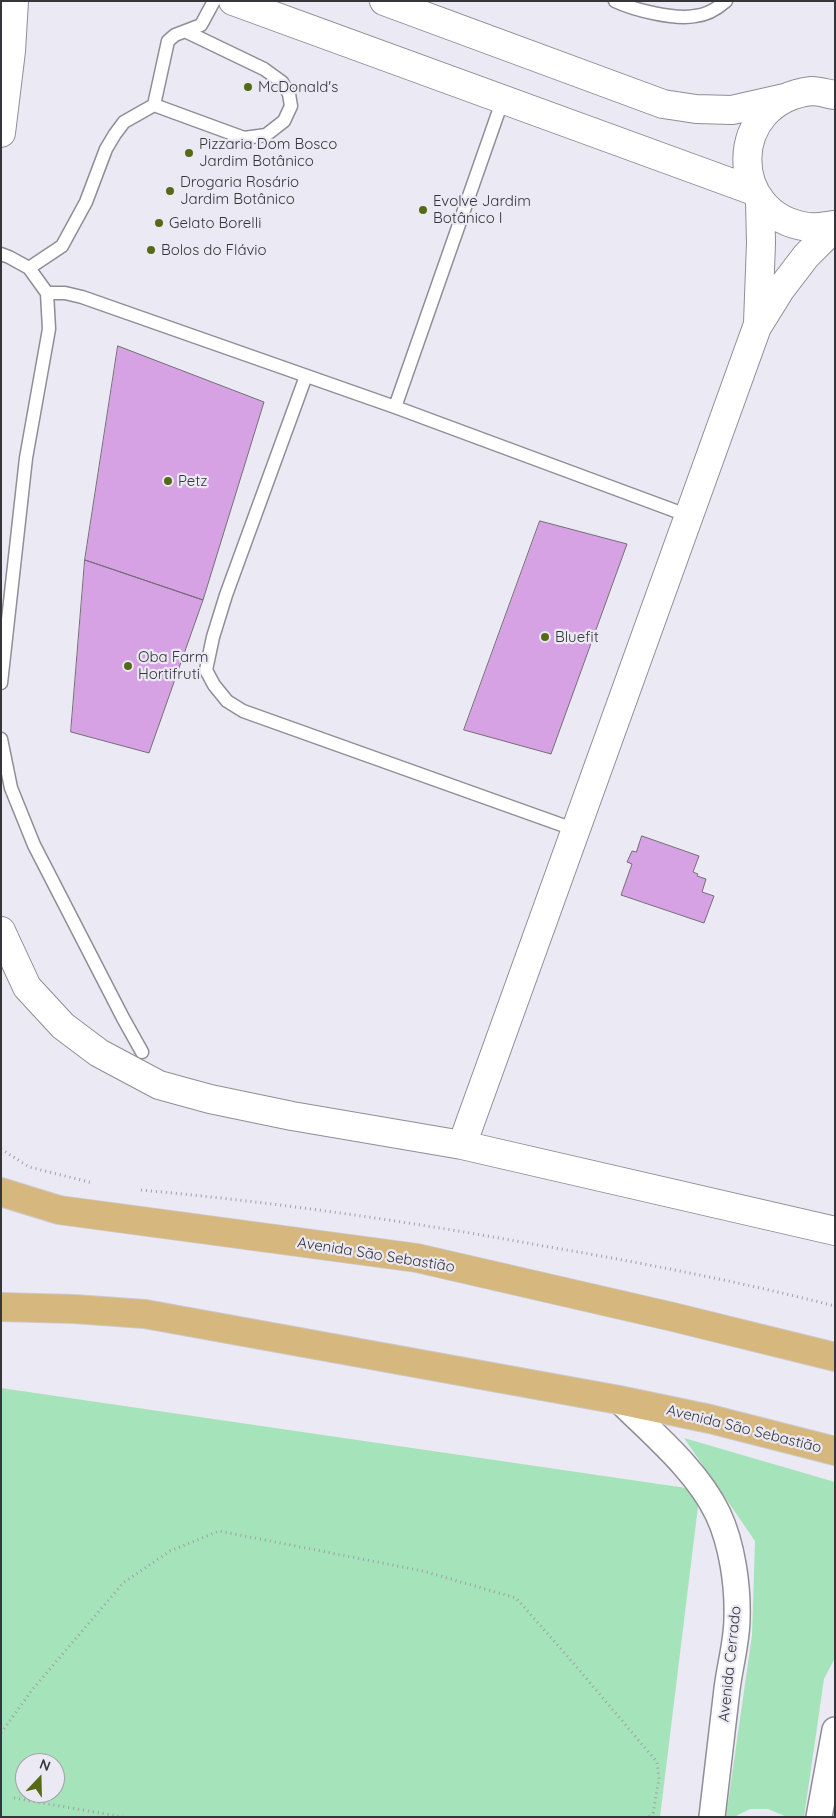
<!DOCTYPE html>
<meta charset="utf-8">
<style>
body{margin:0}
#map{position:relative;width:836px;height:1818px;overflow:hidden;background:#ebe9f3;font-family:Quicksand,sans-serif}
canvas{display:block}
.frame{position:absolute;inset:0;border:2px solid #363539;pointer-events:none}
.north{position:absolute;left:15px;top:1753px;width:50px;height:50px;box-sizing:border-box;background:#ebe9f3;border:1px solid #a3a1a9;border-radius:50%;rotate:21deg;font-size:14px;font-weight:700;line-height:20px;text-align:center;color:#363539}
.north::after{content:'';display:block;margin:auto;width:18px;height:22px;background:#556916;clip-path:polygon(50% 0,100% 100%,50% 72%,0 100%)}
</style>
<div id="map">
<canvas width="836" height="1818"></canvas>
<div class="frame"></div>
<div class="north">N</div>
</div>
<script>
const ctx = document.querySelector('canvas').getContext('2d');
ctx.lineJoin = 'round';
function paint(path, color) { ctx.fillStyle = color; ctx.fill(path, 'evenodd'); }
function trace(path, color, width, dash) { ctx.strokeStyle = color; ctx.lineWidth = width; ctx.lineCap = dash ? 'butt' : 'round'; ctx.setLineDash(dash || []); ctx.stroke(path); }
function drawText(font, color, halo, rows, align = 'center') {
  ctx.font = font + ' Quicksand,sans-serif'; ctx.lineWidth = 4.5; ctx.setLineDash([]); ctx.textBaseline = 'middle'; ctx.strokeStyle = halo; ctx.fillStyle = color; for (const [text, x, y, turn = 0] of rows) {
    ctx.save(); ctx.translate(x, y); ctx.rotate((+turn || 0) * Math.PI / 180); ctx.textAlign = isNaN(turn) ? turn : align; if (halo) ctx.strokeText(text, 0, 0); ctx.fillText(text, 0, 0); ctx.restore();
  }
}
const green = new Path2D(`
 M1,1388L700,1490L660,1817H1ZM25,1763H55V1793H25Z
 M684,1438L835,1482V1658L824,1679L804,1817H787L768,1809H750L734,1817H726L752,1635L755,1541Z`);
const building = new Path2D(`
 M118,346L264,402L203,600L85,560Z
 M540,521L627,544L551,754L464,730Z
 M85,560L203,600L149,753L71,732Z
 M642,836L699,856L693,872L698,874L697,876L706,879L702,892L714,896L704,923L621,895L632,864L627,862L632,851L636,852Z`);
const path = new Path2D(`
 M1,1149L29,1167L93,1183
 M141,1190C274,1202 407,1221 538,1245C638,1262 737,1281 835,1306
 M1,1733L32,1690L123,1583L170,1551L219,1531L423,1571L516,1598L569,1658L657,1762L659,1779L653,1813L649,1817
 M14,1798L123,1817`);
const lane = new Path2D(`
 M615,1C634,10 675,20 695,16C706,15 718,8 726,1
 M154,105L244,138L266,135L284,121L291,106L289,94L282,82L264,69L187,32
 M1,254L9,257L29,268L47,293L49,329L26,458L1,683
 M29,268L62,246L86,202L106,149L115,134L124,122L154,105L168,41L175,35L201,25L214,1
 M47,293H65L82,297L395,407L689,516
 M306,376L226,595L213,637L206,670L214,685L227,701L243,711L576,830
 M395,407L503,99
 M1,739L11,788L34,845L123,1018L142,1052`);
const street = new Path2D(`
 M619,1400C653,1434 697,1470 718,1514C732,1544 738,1585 737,1618C737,1641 730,1665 727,1689C722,1731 717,1774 712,1817
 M819,1817L835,1730`);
const secondary = new Path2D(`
 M233,1L754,191
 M384,1L663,104L696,109L732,110L785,98
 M835,95C828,94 819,91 812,91C727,100 726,216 808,227C816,228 826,226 835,225
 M1,133L11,51L14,1
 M758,323L761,243L760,201
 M1,931L27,987L63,1026L99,1053L159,1085L210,1099L292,1116L462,1145L835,1231
 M462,1145L757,327L780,290L806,256L835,227`);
const primary = new Path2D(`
 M1,1192L59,1210L417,1258L673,1317L835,1357
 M1,1307L74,1309L145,1314L619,1400L710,1419L835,1451`);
const markers = [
 [248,87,5,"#556916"],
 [189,153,5,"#556916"],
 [170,191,5,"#556916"],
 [423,210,5,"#556916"],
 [159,223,5,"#556916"],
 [151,250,5,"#556916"],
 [168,481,5,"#556916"],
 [545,637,5,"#556916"],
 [128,666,5,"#556916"]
];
const poiNames = [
 ["McDonald's",258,87],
 ["Pizzaria Dom Bosco",199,144],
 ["Jardim Botânico",199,161],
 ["Drogaria Rosário",180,182],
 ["Jardim Botânico",180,199],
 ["Evolve Jardim",433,201],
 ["Botânico I",433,218],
 ["Gelato Borelli",169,223],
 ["Bolos do Flávio",161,250],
 ["Petz",178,481],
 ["Bluefit",555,637],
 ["Oba Farm",138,657],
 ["Hortifruti",138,674]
];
const streetNames = [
 ["Avenida São Sebastião",376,1255,9],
 ["Avenida São Sebastião",744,1429,14],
 ["Avenida Cerrado",730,1664,-84]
];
paint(green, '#a5e4bb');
paint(building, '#d6a2e4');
trace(building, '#746e76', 1);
trace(lane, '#908d97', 15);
trace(street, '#908d97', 28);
trace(secondary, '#908d97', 30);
trace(primary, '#cbcacc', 30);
trace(path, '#a09fa6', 3, [1, 4]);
trace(lane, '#fff', 12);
trace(street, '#fff', 25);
trace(secondary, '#fff', 28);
trace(primary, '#d6b77d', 28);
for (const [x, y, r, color] of markers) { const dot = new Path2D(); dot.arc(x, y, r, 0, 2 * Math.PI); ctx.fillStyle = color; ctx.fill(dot); trace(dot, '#ebe9f3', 2); }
drawText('15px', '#363539', '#ebe9f3', poiNames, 'left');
drawText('15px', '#363539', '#ebe9f3', streetNames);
</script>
